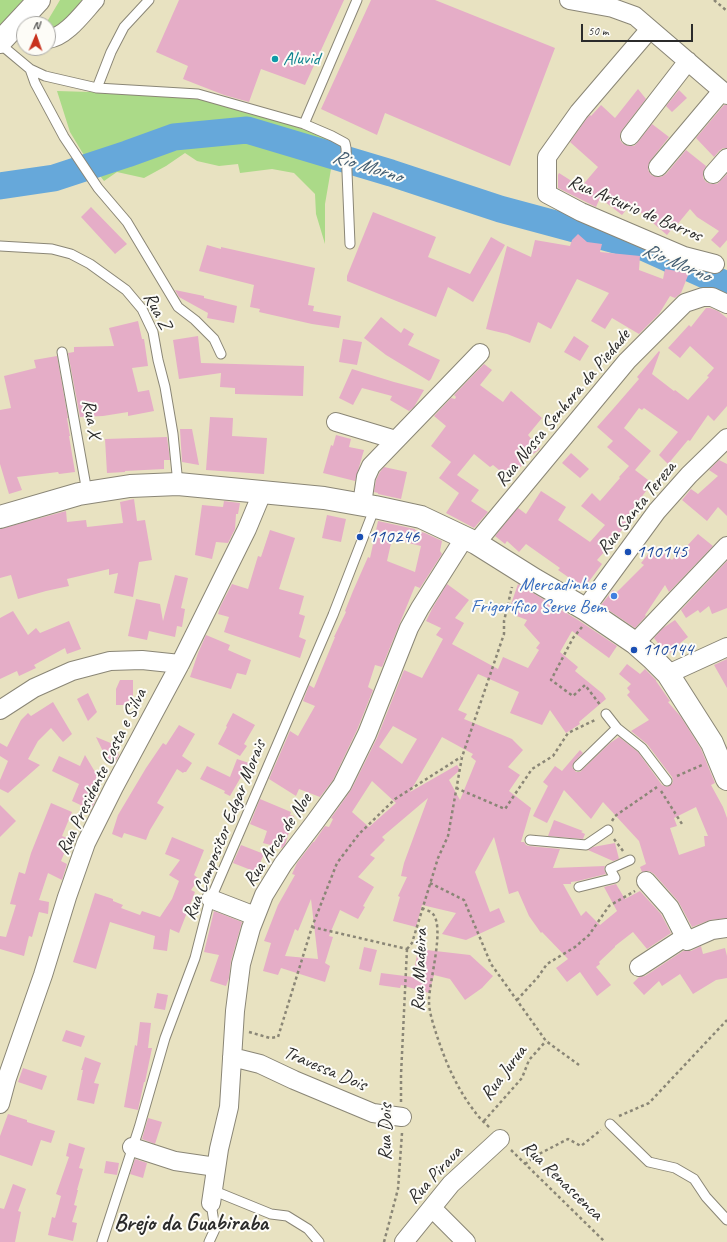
<!DOCTYPE html>
<meta charset="utf-8">
<style>
body{margin:0}
#map{position:relative;width:727px;height:1242px;overflow:hidden;background:#e8e2c1;font-family:Caveat,sans-serif}
canvas{display:block}
.north{position:absolute;left:16px;top:16px;width:40px;height:40px;box-sizing:border-box;background:#fdfcf7;border:1px solid #a9a8a5;border-radius:50%;rotate:2deg;font-size:11px;font-weight:700;line-height:16px;text-align:center;color:#2b2b2b}
.north::after{content:'';display:block;margin:auto;width:14px;height:18px;background:#c8321e;clip-path:polygon(50% 0,100% 100%,50% 72%,0 100%)}
.scale{position:absolute;left:581px;top:24px;width:112px;height:18px;box-sizing:border-box;border:2px solid #2b2b2b;border-top:0;padding-left:5px;font-size:12px;line-height:14px;white-space:nowrap;color:#2b2b2b;-webkit-text-stroke:3px #fdfcf7;paint-order:stroke}
</style>
<div id="map">
<canvas width="727" height="1242"></canvas>
<div class="north">N</div>
<div class="scale">50 m</div>
</div>
<script>
const ctx = document.querySelector('canvas').getContext('2d');
ctx.lineJoin = 'round';
function paint(path, color) { ctx.fillStyle = color; ctx.fill(path, 'evenodd'); }
function trace(path, color, width, dash) { ctx.strokeStyle = color; ctx.lineWidth = width; ctx.lineCap = dash ? 'butt' : 'round'; ctx.setLineDash(dash || []); ctx.stroke(path); }
function drawText(font, color, halo, rows, align = 'center') {
  ctx.font = font + ' Caveat,sans-serif'; ctx.lineWidth = 4; ctx.setLineDash([]); ctx.textBaseline = 'middle'; ctx.strokeStyle = halo; ctx.fillStyle = color; for (const [text, x, y, turn = 0] of rows) {
    ctx.save(); ctx.translate(x, y); ctx.rotate((+turn || 0) * Math.PI / 180); ctx.textAlign = isNaN(turn) ? turn : align; if (halo) ctx.strokeText(text, 0, 0); ctx.fillText(text, 0, 0); ctx.restore();
  }
}
const green = new Path2D(`
 M0,0H23L0,26Z
 M60,0H82L60,26L48,33V20Z
 M57,91L157,94L207,98L336,140L325,204V244L316,214L315,194L294,173L272,169L240,173L238,164L219,166L197,161L185,153L166,166L144,178L117,172L104,181L82,152L70,132Z`);
const river = new Path2D(`
 M0,186L54,178L127,154L174,137L247,130L391,173L500,209L645,248L727,285`);
const building = new Path2D(`
 M179,0H344L305,85L261,69L249,102L224,95L183,79L188,66L156,52Z
 M371,0H435L555,48L510,166L385,113L377,135L321,109Z
 M638,89L646,99L622,130L620,134V140L623,144L628,146H634L638,142L652,124L669,137L650,161L648,166V170L651,175L657,177H661L666,174L686,150L706,166L703,172V178L706,182L711,184H717L727,174V240L720,248L711,240L719,231L697,217L690,209L676,226L675,225L667,235L631,204L622,215L600,198L596,207L558,188V175L559,173L581,187L598,167L570,142L587,118L590,115L591,116L601,105L615,118Z
 M679,90L687,98L672,112L666,106Z
 M724,105H727V148H723L719,151L714,157L696,138Z
 M91,207L127,244L115,254L81,217Z
 M373,212L436,237L428,257L470,274L491,237L505,245L473,302L448,287L436,317L347,281V276Z
 M578,234L587,242L602,244L600,252L640,256L639,270L663,279L665,269L689,273L681,293L675,298L670,296L659,314L639,334L612,318L605,329L591,321L609,293L577,279L551,329L538,322L530,343L507,334L486,329L507,246L531,257L535,240L570,246L572,240Z
 M207,245L221,249V247L315,268L308,305L314,306L313,311L341,316L339,328L312,324L259,312L260,309L250,307L254,285L199,271Z
 M175,290L204,296V298L237,306L234,323L207,318L208,313L179,297Z
 M706,308H710L718,311L727,318V406L714,421L708,415L690,441L688,440L668,464L659,455L678,432L644,408L642,410L639,408L624,428L651,451L635,470L652,483L640,499L641,500L624,520L628,523L615,538L616,539L597,560L602,564L584,588L558,570L560,568L526,544L519,552L507,541L505,544L495,536L518,508L526,514L541,491L566,507L558,520L590,542L605,525L581,506L592,493L600,501L620,478L619,477L629,466L607,447L613,441L597,427L613,409L639,379L637,377L659,351L660,352L652,374L674,391L675,390L688,400L709,377L707,376L714,368L690,346L680,358L668,348L689,325L691,327Z
 M381,317L401,333L404,328L414,334L408,345L440,360L431,379L429,381L386,355L364,338Z
 M138,321L142,339H144L148,366L132,368L138,392L149,390L154,411L128,416V412L103,416L80,417L68,353L74,352V347L114,346L109,328Z
 M198,336L201,363L304,366L303,396L235,394V388L220,387L221,373L179,379L173,340Z
 M574,336L589,346L580,361L564,352Z
 M343,339L362,342L357,365L339,362Z
 M57,356L68,418H67L70,436H69L75,472L59,474L58,472L17,477L22,490L9,494L0,464V410L11,408L4,376L36,368L34,360Z
 M484,364L492,370L480,385L503,402L511,391L542,418L528,435L540,449L529,457L510,479L493,465L490,467L474,454L457,475L479,490L471,501L488,512L474,528L446,513L459,493L439,478L451,462L431,446L446,426L434,416L451,398L455,399L456,397L454,395Z
 M352,369L394,382L424,390L414,407L409,411L390,400L392,396L362,388L353,405L339,398Z
 M210,417L233,418L232,436L267,438L264,474L206,470Z
 M180,429H192L199,465L182,462Z
 M336,435L351,439L349,447L364,450L355,481L323,473L331,445L333,446Z
 M167,437L170,460H164V469L125,471V472L107,473L105,439Z
 M571,453L589,469L580,478L562,463Z
 M719,460L727,464V516L718,507L707,521L682,500L691,489L698,494L718,476L709,470Z
 M384,467L407,472L401,499L378,494V493L374,492L376,480L380,472Z
 M134,499L137,521L145,520L152,560L139,562L133,597L114,593L118,573L109,575V569L67,579L69,586L46,591L18,599L11,575L0,578V529L66,511L67,522L86,520L87,527L123,523L120,502Z
 M224,501L240,503L238,514H236L235,529L228,543L216,542L212,559L195,555L202,505L223,507Z
 M327,515L346,519L341,542L322,538Z
 M378,521L415,529V530L425,533L442,541L440,551L442,554L420,588L415,586L382,667L375,665L368,687L373,690L357,730L333,780L320,797L299,789L296,796L269,779L290,731L298,736L315,706L303,701L309,685L314,688L335,637H334L346,612L345,611L353,591L368,557L370,558ZM392,539L421,546L415,572L387,561Z
 M270,530L295,538L279,589L304,596L299,614L305,616L299,637L306,640L300,658L224,632L229,617L218,614L220,607L232,584L248,589L258,556L261,557Z
 M698,534L713,546L669,592L665,585L645,615L646,616L635,628L601,605L613,590L616,593L644,565L641,563L655,546L672,560L686,545L687,546Z
 M727,561V608L712,614L709,606L700,613L698,610L686,618L681,610Z
 M175,575L188,578L181,608L185,609L182,627L177,626L175,637L149,631L147,640L128,636L136,599L160,604L163,621Z
 M447,584L469,600L455,618L464,623L452,644L498,669L503,657L528,668L539,650L536,648L540,643L524,625L527,620L514,615L509,610L518,584L578,620L617,646L609,658L572,631L560,652L578,667L575,671L603,694L606,699L579,722L580,724L566,733L550,710L542,725L510,713L519,692L478,674L458,710L467,714L464,719L512,739L523,750L508,767L520,775L509,791L531,808L521,842H524L526,845L529,846L560,849L553,868L605,866L604,869L606,874L578,881L571,882V884H563L581,916L586,911L600,925L617,911L604,887L616,884L625,899L640,891L661,914L671,933L647,949L633,932L615,946V947L599,962L600,964L596,967L611,985L597,996L580,972L567,982L556,968L568,959L542,932L541,933L529,916L518,891L509,894L494,837L475,872L490,912L499,908L505,922L466,940L442,934L456,913L422,905L416,927L393,921L400,897L398,896L407,877L401,876L404,863L428,798L382,837L385,840L370,855L375,858L358,877L374,887L363,906L365,907L358,919L340,910L329,936L333,937L325,963L330,966L325,982L281,968L278,975L263,971L271,943L264,941L278,905L295,875L292,874L297,863L313,842H314L325,826L329,827L333,819L331,818L351,790L377,738L404,670L422,678L443,639L436,635L441,628L426,621L433,607ZM393,726L417,739L402,764L379,747ZM442,737L473,754L471,757L476,761L460,800L449,780L460,770L457,765L410,792ZM372,781L396,803L369,827L352,812ZM311,899L318,959L285,956L295,929L298,931Z
 M13,611L28,635L36,628L40,633L69,621L81,649L67,654L65,648L34,665L36,668L19,676L17,671L0,679V618Z
 M675,620L688,637L679,644L680,646L667,655L654,638L663,628Z
 M206,635L230,645L228,650L251,660L246,675L237,673L231,689L190,677L198,653Z
 M727,659V688L714,665Z
 M627,664L640,674L645,669L656,680V681L670,701L668,702L681,717L701,749L715,783L711,785L723,807L727,818V918L710,920L692,927L678,901L654,874L649,871L642,872L640,867L646,864L639,841L603,802L591,819L564,790L547,823L533,816L548,786L543,782L555,766L562,771L580,750L583,753L574,762L572,767L576,772H580L610,743L619,737L638,752L662,785L667,787L672,784L673,781L672,777L647,744L631,731L649,720L627,695L630,692L627,688L631,684L619,674ZM696,807L708,836H704L705,846L679,855L670,828L677,826L674,818Z
 M120,680H133V705H116V689Z
 M88,693L97,712L88,721L77,699Z
 M53,702L72,734L63,742L51,728L38,741L28,759L40,765L8,793L0,789V780L8,761L0,756V743L7,747L21,720L28,713L31,716Z
 M233,713L255,725L244,744L247,746L240,756L218,744L227,727L226,726Z
 M179,725L195,734L182,756L192,763L186,772H184L183,773L177,769L157,803L164,807L150,830L146,840L124,833L122,838L112,834L118,815L146,768L163,743L166,745Z
 M96,737L113,744L119,755L114,764L108,762Z
 M85,755L98,777L91,792L98,795L91,810L72,801L79,784L52,771L59,756L80,766Z
 M237,759L249,763L230,796L224,793L226,789L225,791L200,779L207,766L230,777Z
 M260,799L291,812L290,815L294,816L285,845L282,848L263,843L267,831L250,824Z
 M51,803L72,812L62,836L70,839L61,861L67,864L62,880L48,873L39,900L49,902L48,914L39,912L32,937L29,936L24,956L0,949V936L6,937L16,905L10,904L19,872L25,874L31,853Z
 M0,805L16,821L0,837Z
 M554,820L583,831L581,832L585,834L583,839L548,836Z
 M172,837L204,850L194,875L199,879L191,890L195,892L179,933L170,929L167,951L153,949L155,936L110,922L96,969L73,962L95,893L113,899V901L123,905L121,908L140,915L142,911L160,917L172,899L179,881L169,875L180,860L165,854Z
 M615,843L619,859L613,861L588,850L593,847Z
 M241,845L264,854L256,872L233,863Z
 M214,911L242,922L231,961L229,978L226,986L210,981L219,955L204,952Z
 M701,946L703,954L725,948L727,956V978L716,980L693,994L680,974L662,986L659,981L644,995L633,983L639,977L645,976L683,951H691Z
 M364,947L377,950L371,972L359,969Z
 M418,949L470,955L493,976L482,988L465,1000L450,979L434,975L429,993L401,985L400,988L379,985L381,973L413,977Z
 M157,993L168,995L165,1010L154,1008Z
 M140,1022L151,1023L148,1048H152L145,1082H144L138,1110L124,1107L135,1045L137,1046Z
 M66,1030L85,1036L81,1047L62,1041Z
 M85,1057L101,1063L94,1083L99,1084L94,1104L77,1100L83,1070H81Z
 M23,1068L47,1076L42,1090L18,1082Z
 M8,1114L27,1120V1122L55,1131L51,1143L41,1140L32,1166L0,1155V1136Z
 M148,1118L162,1122L155,1144L142,1139Z
 M69,1143L85,1148L79,1168L83,1169L77,1190H78L74,1205L77,1206L72,1222L77,1223L73,1241L48,1235L52,1217L55,1218L61,1196L56,1194L69,1157L66,1156Z
 M135,1159L147,1163L143,1178L130,1174Z
 M106,1161L119,1163L117,1175L104,1173Z
 M13,1184L26,1189L18,1211L21,1212L15,1242H0V1208L4,1209Z`);
const path = new Path2D(`
 M714,0L727,11
 M582,627L573,638L551,680L573,696L585,685L601,706
 M677,776L702,765
 M456,788L505,809L532,769L553,756L568,733L597,719
 M661,791L682,824
 M612,821L615,816L657,787
 M614,839L623,851
 M430,883L464,900L491,964L546,1041L579,1065
 M422,908C425,910 431,911 433,914C445,928 429,982 429,1001C429,1012 433,1023 436,1033C445,1061 457,1089 475,1112C479,1118 485,1123 490,1128
 M312,927L407,949
 M407,949L412,943L438,858L448,836L462,757L504,634V621L512,587
 M517,1000L538,977L547,964L575,947L589,935L609,906L635,891
 M249,1032L270,1038L278,1037L312,927L337,863L359,834L395,799L461,757
 M401,1102V1075L407,949
 M619,1116L649,1103L727,1020
 M484,1121L522,1078L529,1060L546,1041
 M511,1150L605,1242
 M525,1164L539,1154L568,1139L581,1146L601,1130
 M384,1242L398,1189L402,1133`);
const service = new Path2D(`
 M0,44L30,69L45,76L97,88L198,94L304,124L332,136L345,143L346,148L350,244
 M30,69L35,83L64,137L98,188L127,222L178,307L195,320L214,339L221,354
 M97,88L111,52L124,27L149,0
 M304,124L357,0
 M0,246L52,249L71,254L90,264L126,290L142,309L153,332L158,360L165,387L173,434L178,484
 M62,352L87,492
 M606,714L617,728
 M578,766L617,728L642,748L667,781
 M530,840L586,845L608,830
 M579,887L615,878L610,869L630,860
 M610,1124L649,1162L675,1168L694,1179L706,1197L727,1220
 M212,1190L271,1214L287,1216L308,1229L319,1242
 M102,1242L139,1128L165,1038L195,958L209,903L333,615L375,507
 M209,1242L215,1229L211,1203`);
const minor = new Path2D(`
 M569,0L613,8L635,16L727,95
 M650,29L579,112L547,157V194L581,212L684,256L715,264
 M48,39C66,37 83,13 95,0
 M630,136L688,61
 M658,167L722,91
 M713,174L727,158
 M336,422L396,440
 M362,504L366,477L371,466L480,353
 M476,543L627,361L685,303L703,297H712L727,304
 M585,609L657,511L689,475L727,438
 M635,643L727,546
 M668,674L727,647
 M0,710L34,688L72,671L110,661L142,660L180,664
 M646,881L670,908L687,941L712,930L727,928
 M211,899L255,916
 M639,967L685,937
 M232,1057L260,1064L294,1080L373,1113L402,1117
 M0,1104L7,1078L43,975L67,897L86,843L114,787L180,664L247,529L262,493
 M132,1147L175,1161L216,1167
 M211,1203L219,1149L229,1107L235,1011L241,964L251,928L264,895L283,864L315,822L342,785L367,734L409,628L420,608L465,537
 M432,1208L466,1242
 M404,1242L451,1184L500,1139`);
const secondary = new Path2D(`
 M0,517L79,494L130,486L178,484L324,498L375,507L421,517L476,543L535,580L585,609L635,643L652,658L668,674L712,743L727,779`);
const trunk = new Path2D(`
 M0,42L39,0`);
const markers = [
 [275,59,4,"#0f9aa8"],
 [360,537,4,"#1a4fb4"],
 [628,552,4,"#1a4fb4"],
 [614,596,4,"#3f7fe0"],
 [634,650,4,"#1a4fb4"]
];
const cultureNames = [
 ["Aluvid",283,59]
];
const streetNames = [
 ["Rua Arturio de Barros",635,209,23],
 ["Rua Z",157,311,62],
 ["Rua Nossa Senhora da Piedade",563,408,-50],
 ["Rua X",91,419,80],
 ["Rua Santa Tereza",637,508,-51],
 ["Rua Presidente Costa e Silva",102,772,-64],
 ["Rua Compositor Edgar Morais",225,830,-68],
 ["Rua Arca de Noe",278,840,-56],
 ["Rua Madeira",420,970,-88],
 ["Travessa Dois",325,1069,23],
 ["Rua Jurua",504,1073,-53],
 ["Rua Dois",386,1132,-89],
 ["Rua Piraua",435,1175,-47],
 ["Rua Renascenca",562,1181,44]
];
const transitNames = [
 ["110246",368,537],
 ["110145",636,552],
 ["110144",642,650]
];
const shopNames = [
 ["Mercadinho e",606,585],
 ["Frigorífico Serve Bem",606,607]
];
const waterNames = [
 ["Rio Morno",367,167,17],
 ["Rio Morno",676,263,23]
];
const districtNames = [
 ["Brejo da Guabiraba",191,1224]
];
paint(green, '#abda88');
trace(river, '#66a8da', 27);
paint(building, '#e5adc7');
trace(service, '#8a8676', 11);
trace(minor, '#8a8676', 20);
trace(secondary, '#8a8676', 24);
trace(trunk, '#8a8676', 24);
trace(path, '#8a8676', 2.5, [3, 3]);
trace(service, '#fff', 9);
trace(minor, '#fff', 18);
trace(secondary, '#fff', 22);
trace(trunk, '#fff', 22);
for (const [x, y, r, color] of markers) { const dot = new Path2D(); dot.arc(x, y, r, 0, 2 * Math.PI); ctx.fillStyle = color; ctx.fill(dot); trace(dot, '#fdfcf7', 1.5); }
drawText('19px', '#0d838f', '#fdfcf7', cultureNames, 'left');
drawText('19px', '#2b2b2b', '#fdfcf7', streetNames);
drawText('19px', '#164399', '#fdfcf7', transitNames, 'left');
drawText('19px', '#366cbe', '#fdfcf7', shopNames, 'right');
drawText('italic 20px', '#435d71', '#fdfcf7', waterNames);
drawText('bold 23px', '#2b2b2b', '#fdfcf7', districtNames);
</script>
